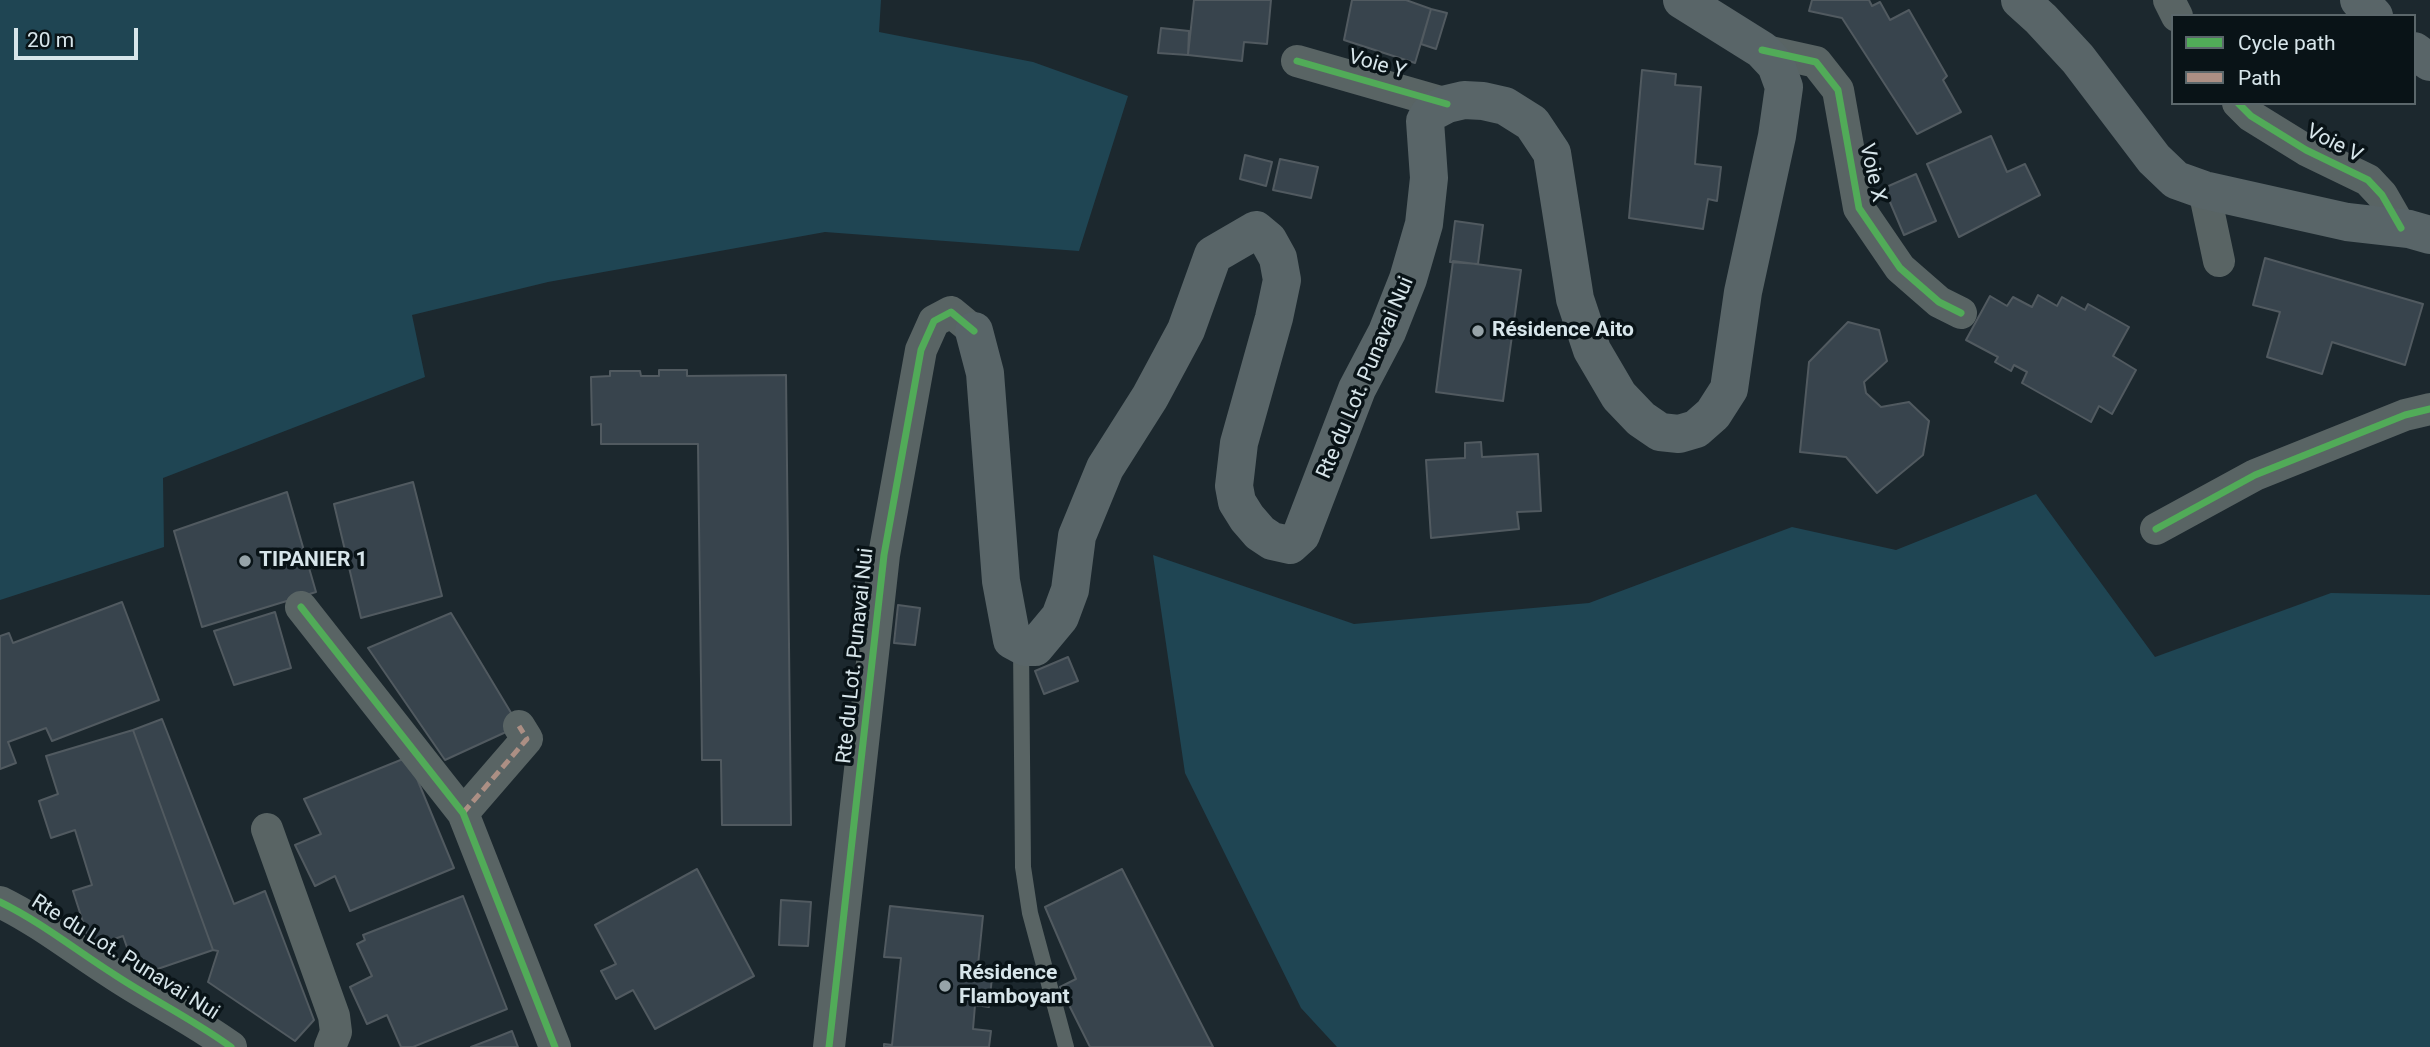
<!DOCTYPE html>
<meta charset="utf-8">
<style>
body{margin:0}
#map{position:relative;width:2430px;height:1047px;overflow:hidden;background:#1c282e;font-family:Roboto,sans-serif}
canvas{display:block}
.legend{position:absolute;left:2171px;top:14px;width:245px;height:91px;box-sizing:border-box;background:#091317;border:2px solid #5b676b;margin:0;padding:9px 12px;list-style:none;font-size:21px;color:#d7e5ea}
.legend li{display:flex;align-items:center;gap:14px;height:35px}
.legend b{width:35px;border:2px solid #5b676b}
.scale{position:absolute;left:14px;top:28px;width:124px;height:32px;box-sizing:border-box;border:4px solid #d7e5ea;border-top:0;padding-left:9px;font-size:21px;line-height:24px;white-space:nowrap;color:#d7e5ea;-webkit-text-stroke:5px #091317;paint-order:stroke}
</style>
<div id="map">
<canvas width="2430" height="1047"></canvas>
<ul class="legend">
<li><b style="height:9px;background:#51ab58"></b>Cycle path</li>
<li><b style="height:9px;background:#ac8f84"></b>Path</li>
</ul>
<div class="scale">20 m</div>
</div>
<script>
const ctx = document.querySelector('canvas').getContext('2d');
ctx.lineJoin = 'round';
function paint(path, color) { ctx.fillStyle = color; ctx.fill(path, 'evenodd'); }
function trace(path, color, width, dash) { ctx.strokeStyle = color; ctx.lineWidth = width; ctx.lineCap = dash ? 'butt' : 'round'; ctx.setLineDash(dash || []); ctx.stroke(path); }
function drawText(font, color, halo, rows, align = 'center') {
  ctx.font = font + ' Roboto,sans-serif'; ctx.lineWidth = 7; ctx.setLineDash([]); ctx.textBaseline = 'middle'; ctx.strokeStyle = halo; ctx.fillStyle = color; for (const [text, x, y, turn = 0] of rows) {
    ctx.save(); ctx.translate(x, y); ctx.rotate((+turn || 0) * Math.PI / 180); ctx.textAlign = isNaN(turn) ? turn : align; if (halo) ctx.strokeText(text, 0, 0); ctx.fillText(text, 0, 0); ctx.restore();
  }
}
const green = new Path2D(`
 M0,0H881L879,32L1033,62L1128,96L1079,251L825,232L548,282L412,315L425,377L163,478L164,547L0,600Z
 M2036,494L2155,657L2331,593L2430,595V1047H1337L1301,1008L1185,773L1153,555L1354,624L1589,603L1792,527L1896,550Z`);
const building = new Path2D(`
 M1194,0H1271L1267,44L1244,42L1242,61L1188,55Z
 M1352,0H1406L1431,9L1415,63L1344,40Z
 M1812,0H1869L1872,6L1880,2L1890,20L1909,10L1947,76L1943,80L1961,112L1917,134L1842,18L1809,11Z
 M1431,9L1447,13L1436,49L1421,44Z
 M1161,28L1189,31L1188,55L1158,53Z
 M1642,70L1676,74L1675,85L1701,87L1695,164L1721,167L1717,201L1708,199L1703,229L1629,218Z
 M1991,136L2007,172L2025,164L2040,195L1959,237L1927,164Z
 M1245,155L1272,162L1266,186L1240,179Z
 M1280,159L1318,167L1311,198L1273,190Z
 M1916,174L1936,221L1904,235L1884,188Z
 M1455,221L1483,225L1478,264L1450,262Z
 M2265,258L2423,304L2405,365L2332,342L2322,374L2267,357L2280,312L2253,305Z
 M1453,261L1521,270L1503,401L1436,392Z
 M2038,295L2057,306L2062,297L2085,310L2088,304L2129,327L2113,356L2136,370L2112,414L2099,406L2091,422L2022,383L2027,372L2014,365L2011,371L1995,362L1998,357L1966,340L1990,296L2007,306L2013,297L2032,307Z
 M1848,322L1879,330L1887,361L1864,382L1866,393L1881,407L1909,402L1929,421L1923,455L1877,493L1846,457L1800,452L1809,362Z
 M659,370H687V376L786,375L791,825H722L721,760H702L698,444H601V424L592,425L591,377L610,376V371H640L641,376H659Z
 M1481,442L1482,457L1538,454L1541,511L1517,512L1519,529L1431,538L1426,460L1465,458V443Z
 M413,482L442,596L361,618L334,504Z
 M287,492L316,592L202,627L174,531Z
 M122,602L159,700L52,741L46,728L8,742L16,763L0,769V636L9,633L13,643Z
 M898,605L920,608L915,645L894,643Z
 M275,612L291,668L234,685L214,631Z
 M451,613L519,726L445,760L368,648Z
 M1068,657L1078,681L1044,694L1035,671Z
 M162,719L234,904L265,891L314,1020L295,1041L208,982L218,951L213,950L133,730Z
 M133,730L213,950L137,976L123,936L91,947L73,891L92,885L75,830L51,838L39,801L58,794L46,756Z
 M408,757L454,868L350,911L335,876L315,886L295,845L321,834L304,799Z
 M697,869L754,976L655,1029L633,990L616,999L601,971L616,964L595,925Z
 M1122,869L1213,1047H1090L1060,987L1076,979L1045,907Z
 M463,896L507,1009L413,1047H401L387,1015L367,1024L350,987L372,976L357,944L365,940L363,935Z
 M781,900L811,902L808,946L779,945Z
 M890,906L983,916L978,965L993,967L989,1007L975,1005L973,1029L991,1031L989,1047H884V1044L892,1045L901,958L884,957Z
 M512,1031L518,1047H471L492,1039Z`);
const lane = new Path2D(`
 M1021,645L1023,867L1030,913L1066,1047`);
const street = new Path2D(`
 M2169,0L2177,16
 M1762,50L1816,62L1838,90L1859,208L1900,268L1939,302L1961,313
 M1297,61L1447,104
 M2238,103L2251,116L2306,150L2368,180L2382,195L2401,228
 M2204,190L2219,261
 M2156,529L2255,475L2405,415L2430,409
 M301,607L463,813L555,1047
 M463,813L527,739L519,726
 M267,829L334,1016L336,1032L330,1047
 M0,902C41,922 77,951 115,975C153,1000 194,1020 231,1047
 M829,1047L884,555L921,350L934,321L951,312L974,331`);
const secondary = new Path2D(`
 M2020,0L2041,19L2078,59L2154,159L2176,180L2204,190L2347,222L2409,229L2430,235
 M2359,0L2374,16
 M2414,51L2430,62
 M974,331L985,373L1001,581L1012,640L1025,647H1035L1060,617L1070,590L1077,536L1105,468L1150,397L1186,330L1213,255L1256,230L1268,240L1278,258L1282,280L1274,318L1239,443L1234,486L1237,502L1247,518L1260,533L1272,541L1290,545L1301,535L1357,389L1387,332L1408,279L1424,224L1429,178L1425,121L1430,113L1447,104L1464,100L1483,101L1505,106L1532,123L1552,153L1575,299L1592,350L1619,396L1641,419L1660,432L1679,434L1696,429L1713,414L1729,389L1743,292L1777,136L1784,87L1776,65L1762,50L1682,0`);
const quiet = new Path2D(`
 M463,813L527,739L519,726`);
const cycleway = new Path2D(`
 M1762,50L1816,62L1838,90L1859,208L1900,268L1939,302L1961,313
 M1297,61L1447,104
 M2238,103L2251,116L2306,150L2368,180L2382,195L2401,228
 M2156,529L2255,475L2405,415L2430,409
 M301,607L463,813L555,1047
 M0,902C41,922 77,951 115,975C153,1000 194,1020 231,1047
 M829,1047L884,555L921,350L934,321L951,312L974,331`);
const markers = [
 [1478,331,7,"#96a3a8"],
 [245,561,7,"#96a3a8"],
 [945,986,7,"#96a3a8"]
];
const streetNames = [
 ["Voie Y",1377,65,16],
 ["Voie V",2334,144,27],
 ["Voie X",1872,173,77],
 ["Rte du Lot. Punavai Nui",1366,378,-67],
 ["Rte du Lot. Punavai Nui",856,656,-84],
 ["Rte du Lot. Punavai Nui",125,958,32]
];
const poiNames = [
 ["Résidence Aito",1492,331],
 ["TIPANIER 1",259,561],
 ["Résidence",959,974],
 ["Flamboyant",959,998]
];
paint(green, '#1f4553');
paint(building, '#38444d');
trace(building, '#515a60', 2);
trace(lane, '#596464', 16);
trace(street, '#596464', 32);
trace(secondary, '#596568', 38);
trace(quiet, '#ac8f84', 5, [10, 5]);
trace(cycleway, '#51ab58', 7);
for (const [x, y, r, color] of markers) { const dot = new Path2D(); dot.arc(x, y, r, 0, 2 * Math.PI); ctx.fillStyle = color; ctx.fill(dot); trace(dot, '#091317', 2.5); }
drawText('21px', '#d7e5ea', '#091317', streetNames);
drawText('bold 21px', '#d7e5ea', '#091317', poiNames, 'left');
</script>
